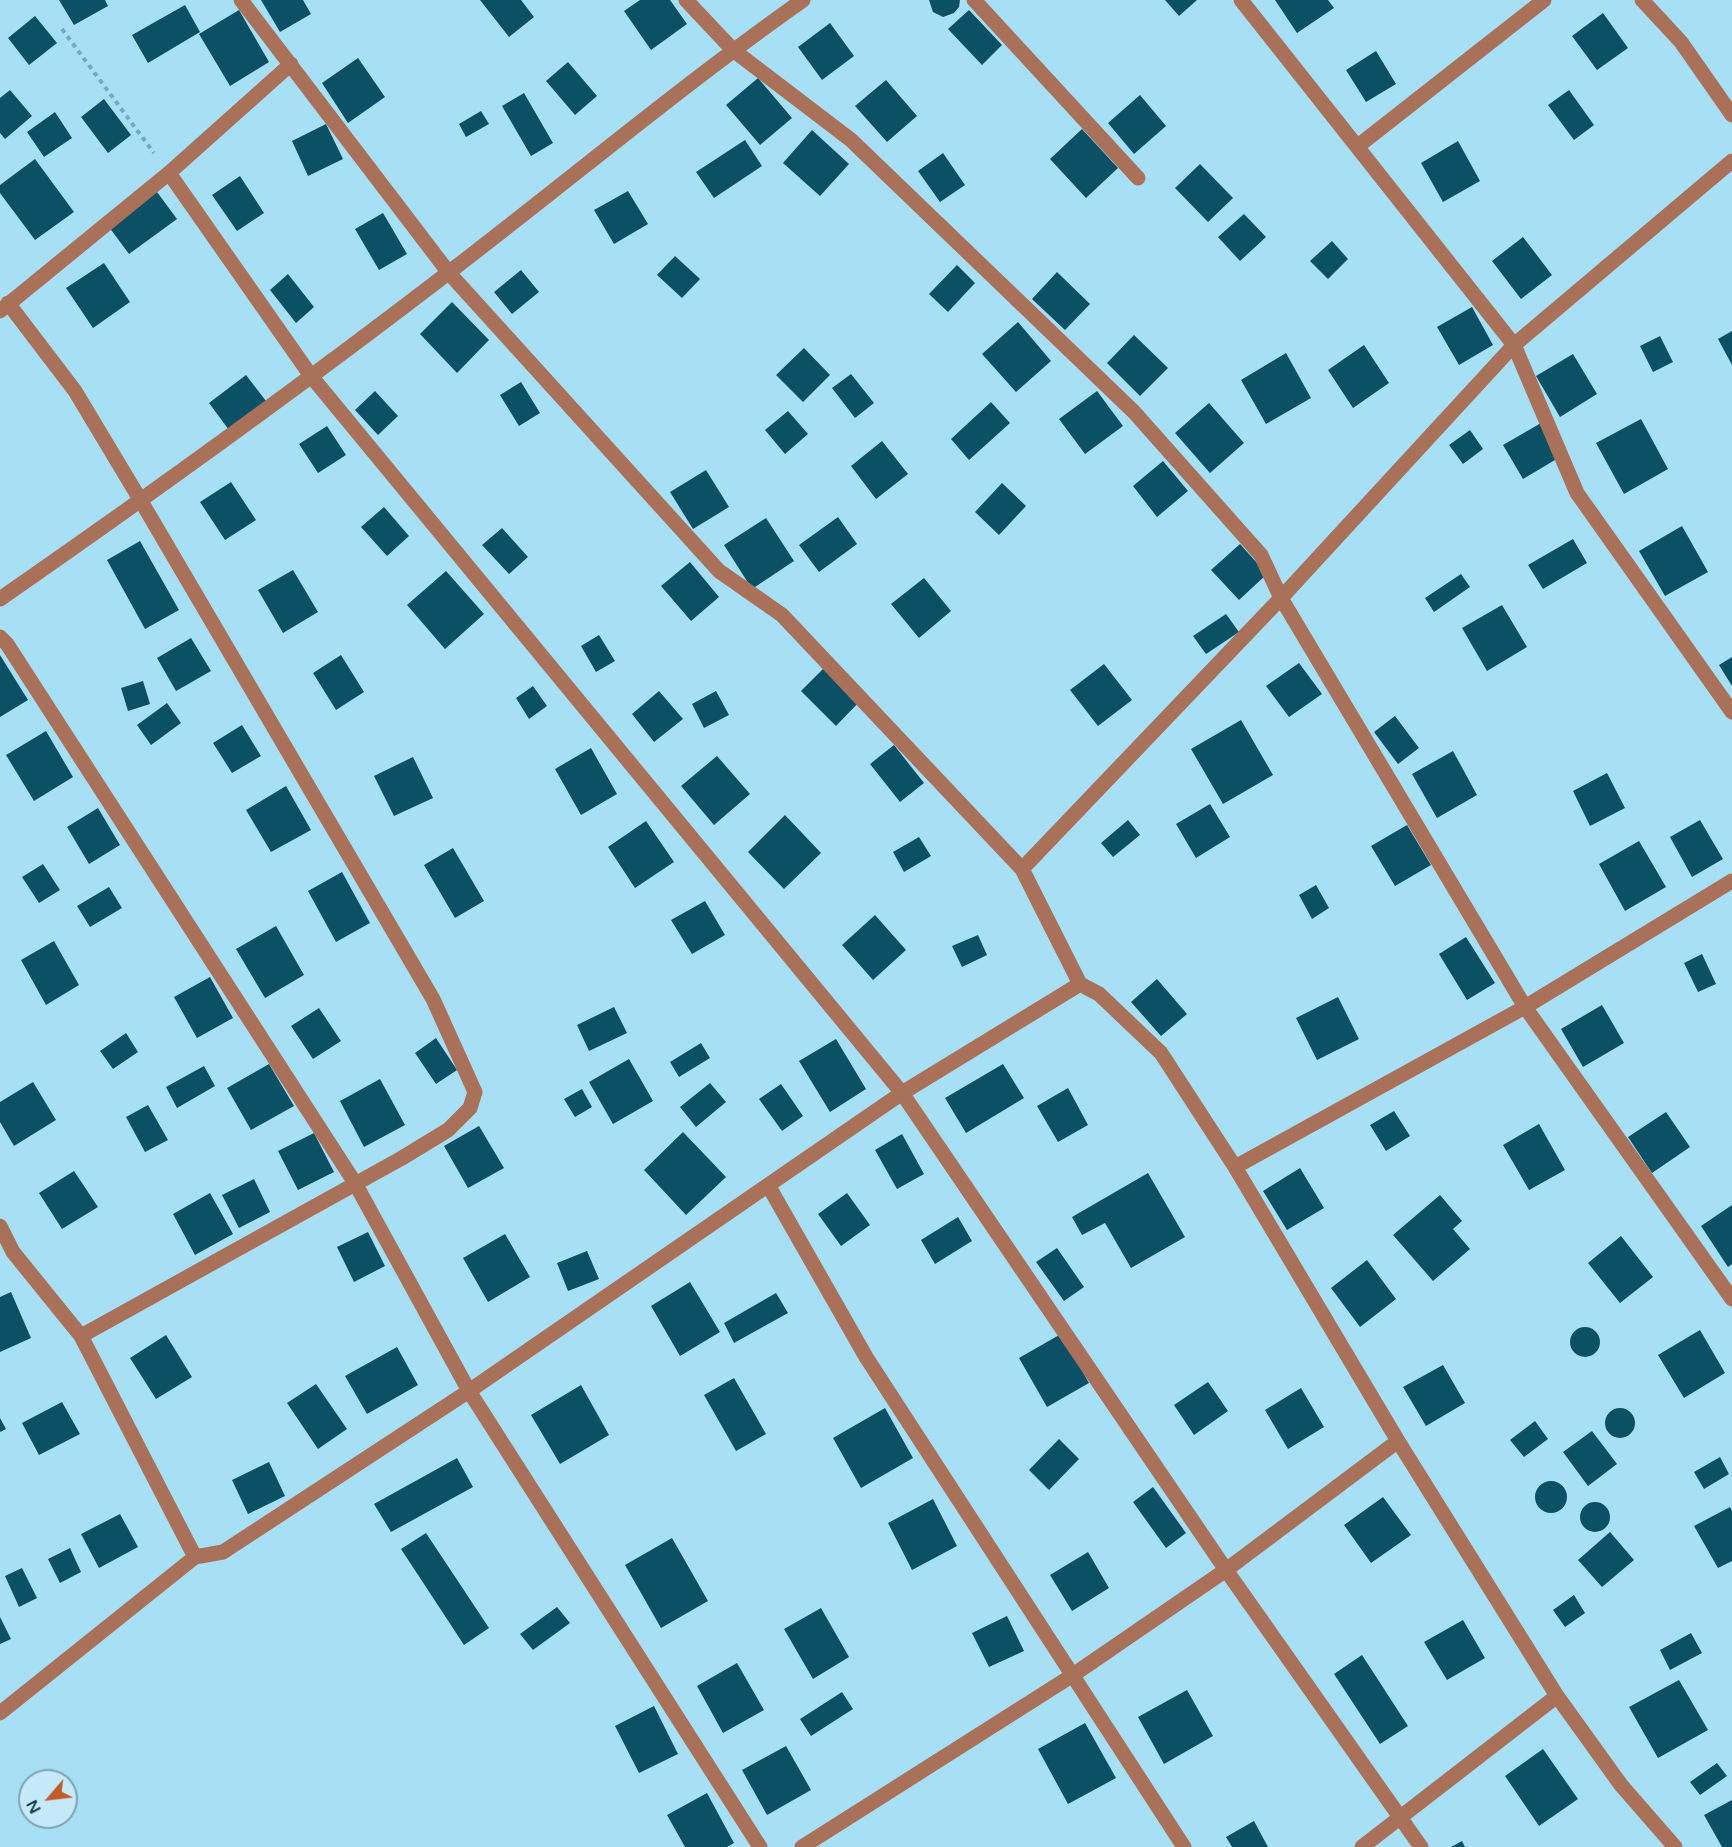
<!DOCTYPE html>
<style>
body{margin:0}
#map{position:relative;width:1732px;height:1847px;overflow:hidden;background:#a7dff5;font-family:"Varela Round",sans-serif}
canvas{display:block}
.north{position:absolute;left:18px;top:1769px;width:60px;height:60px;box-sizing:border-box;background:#c5e9f8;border:2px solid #7da5b3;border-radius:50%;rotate:242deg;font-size:16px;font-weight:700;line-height:24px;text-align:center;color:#113e4c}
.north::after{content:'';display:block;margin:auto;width:21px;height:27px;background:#c15c2c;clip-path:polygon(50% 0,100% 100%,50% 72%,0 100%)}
</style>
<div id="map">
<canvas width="1732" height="1847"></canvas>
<div class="north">N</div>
</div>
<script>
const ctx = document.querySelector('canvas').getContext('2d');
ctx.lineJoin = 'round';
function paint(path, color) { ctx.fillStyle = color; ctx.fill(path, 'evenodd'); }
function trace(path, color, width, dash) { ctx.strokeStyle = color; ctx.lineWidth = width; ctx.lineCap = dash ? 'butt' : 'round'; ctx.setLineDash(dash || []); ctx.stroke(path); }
const building = new Path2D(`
 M59,0H105L108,6L74,25Z
 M261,0H303L311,14L280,32Z
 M480,0H521L534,17L509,37Z
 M640,0H670L687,24L651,50L624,11Z
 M929,0H960L959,7L954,13L943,17L933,12Z
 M1165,0H1197L1179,16Z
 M1275,0H1328L1334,8L1297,33Z
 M185,5L200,32L148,63L132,35Z
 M239,10L269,62L230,86L199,34Z
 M969,10L1002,45L982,65L948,29Z
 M1603,13L1628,48L1597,70L1572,36Z
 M35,16L57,43L29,65L8,38Z
 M830,23L854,56L822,80L798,47Z
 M1376,51L1396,84L1366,102L1346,70Z
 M358,58L385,97L348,123L322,83Z
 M568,62L597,96L575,115L546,81Z
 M758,78L792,118L760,145L726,105Z
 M886,80L917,116L887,142L855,106Z
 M10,90L32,116L5,139L0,133V98Z
 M1569,90L1594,125L1574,140L1548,105Z
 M524,93L553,143L531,156L502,106Z
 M1140,95L1166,126L1134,154L1108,123Z
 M104,99L131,135L108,153L81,117Z
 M481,111L489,124L466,137L459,124Z
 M55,112L72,138L44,157L27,132Z
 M326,124L343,159L308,176L292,141Z
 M1082,129L1118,168L1086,198L1050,159Z
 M812,130L849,164L820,196L783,163Z
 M745,140L762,166L714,198L696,172Z
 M1458,141L1480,181L1443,202L1421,163Z
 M943,153L965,185L940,202L918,171Z
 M35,159L74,212L35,240L0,193V185Z
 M1200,164L1233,198L1208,222L1175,188Z
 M240,176L264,213L237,231L212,195Z
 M628,191L648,224L614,244L594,210Z
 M157,192L177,219L129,254L109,227Z
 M383,213L407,254L379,270L355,229Z
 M1244,214L1266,237L1240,261L1218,237Z
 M1523,237L1552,275L1521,299L1492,261Z
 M1332,241L1348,259L1328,279L1310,261Z
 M675,256L700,279L682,298L657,275Z
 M104,263L130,302L93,328L66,288Z
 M957,265L975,283L948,312L929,294Z
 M521,270L539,292L512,314L494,292Z
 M1057,272L1090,304L1065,330L1032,299Z
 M288,274L314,307L296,323L270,290Z
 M452,302L489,340L457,373L420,334Z
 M1472,307L1493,345L1459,365L1437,327Z
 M1018,322L1051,361L1016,392L982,354Z
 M1732,331V365L1718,339Z
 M1134,335L1168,368L1140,396L1107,363Z
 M1660,336L1673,362L1653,372L1640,346Z
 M1364,345L1389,383L1353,408L1328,370Z
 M804,348L830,375L803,402L776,375Z
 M1286,353L1311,398L1266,424L1241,380Z
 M1573,354L1597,394L1560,417L1536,376Z
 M851,374L874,403L855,418L832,388Z
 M246,375L266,401L229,430L209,403Z
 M521,382L540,413L519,426L500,395Z
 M375,391L398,416L378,435L355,410Z
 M1097,391L1123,426L1085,454L1059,419Z
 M991,402L1010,423L969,460L951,439Z
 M1209,403L1244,443L1210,473L1175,433Z
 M788,411L808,434L785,454L765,430Z
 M1641,419L1668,469L1624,494L1596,443Z
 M1541,423L1560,457L1523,479L1503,445Z
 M327,426L346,455L318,473L299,444Z
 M1470,430L1483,449L1463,464L1449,445Z
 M882,441L908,474L876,499L851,466Z
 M1163,461L1188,491L1157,517L1133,486Z
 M706,470L729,507L693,529L670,492Z
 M231,482L256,520L225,540L200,502Z
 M1002,483L1026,506L999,535L975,512Z
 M384,507L409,536L387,556L361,527Z
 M838,517L857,544L819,572L799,545Z
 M766,518L794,561L752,589L724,545Z
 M1682,526L1708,572L1665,596L1639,551Z
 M502,528L528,557L509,574L482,545Z
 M1573,539L1587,563L1543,589L1528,565Z
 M140,541L179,610L145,629L107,560Z
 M1240,544L1267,574L1239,600L1211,570Z
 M690,562L719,597L691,621L661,586Z
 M293,570L318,612L283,633L258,590Z
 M446,571L484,614L445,649L407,605Z
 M1461,574L1470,587L1434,612L1425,598Z
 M924,578L951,611L919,638L891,604Z
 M1502,605L1527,647L1487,671L1462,628Z
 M1226,614L1239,632L1206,654L1193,636Z
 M599,635L615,661L596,672L581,646Z
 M191,638L211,671L176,691L157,658Z
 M0,655L28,700L0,717Z
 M341,655L364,692L336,710L313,673Z
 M1732,657V686L1719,665Z
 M1299,663L1322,694L1289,717L1266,686Z
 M1104,664L1132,700L1098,726L1070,690Z
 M827,665L862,699L836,726L801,691Z
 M143,681L150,704L128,711L121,688Z
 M533,686L547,706L529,719L516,698Z
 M659,691L683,719L654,742L632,714Z
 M716,691L729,715L704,728L692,704Z
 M167,703L181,723L151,745L137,725Z
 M1395,716L1419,748L1398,764L1374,732Z
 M1241,720L1273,775L1223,804L1191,749Z
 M242,725L261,756L232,773L213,743Z
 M46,731L73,777L34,801L6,755Z
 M894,745L924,783L900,802L870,764Z
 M591,748L617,794L581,815L555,769Z
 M1453,751L1477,795L1437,818L1412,774Z
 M717,756L750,794L714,825L681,786Z
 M413,757L433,798L394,816L374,776Z
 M1607,773L1625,808L1590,826L1573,791Z
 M286,786L311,830L271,852L246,810Z
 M1210,804L1230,837L1196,858L1176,824Z
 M98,808L120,845L89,864L67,827Z
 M785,815L821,853L784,889L748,852Z
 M1128,820L1140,835L1113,857L1101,843Z
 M1700,820L1723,859L1692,877L1670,837Z
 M646,821L674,862L635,888L608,847Z
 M1407,825L1431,865L1395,886L1371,846Z
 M919,837L931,856L904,872L893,852Z
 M1639,841L1666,887L1625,911L1599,864Z
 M453,848L484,901L455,918L424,865Z
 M43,864L60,890L39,903L22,877Z
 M342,872L370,923L336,942L308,891Z
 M1316,885L1329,908L1312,919L1299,895Z
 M109,887L122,908L90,927L77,906Z
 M705,901L725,935L692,954L671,920Z
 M875,915L906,950L873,980L842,945Z
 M276,926L304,975L265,998L236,949Z
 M978,935L987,955L962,967L952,946Z
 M1466,937L1495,983L1467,1000L1439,954Z
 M54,941L79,985L46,1005L21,960Z
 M1702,954L1716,984L1698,992L1684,963Z
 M210,977L233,1018L197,1038L174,997Z
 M1157,979L1187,1014L1161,1036L1131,1002Z
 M1338,997L1359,1039L1317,1060L1296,1018Z
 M1602,1005L1624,1043L1583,1067L1561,1029Z
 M614,1007L627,1033L589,1051L577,1025Z
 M319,1008L341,1041L313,1059L291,1026Z
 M126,1033L138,1052L113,1069L100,1051Z
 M436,1038L457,1070L436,1084L415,1053Z
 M836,1039L866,1089L830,1112L799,1061Z
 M701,1043L710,1058L679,1077L670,1062Z
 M629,1059L653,1101L613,1124L589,1082Z
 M269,1064L294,1106L251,1130L227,1088Z
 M1003,1064L1024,1098L966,1133L945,1098Z
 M204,1066L215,1086L177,1108L166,1087Z
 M380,1079L405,1125L364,1147L340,1101Z
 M33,1082L56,1120L14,1146L0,1122V1102Z
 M710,1083L726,1102L696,1127L680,1107Z
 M781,1084L803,1116L782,1131L759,1099Z
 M1068,1088L1088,1125L1058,1142L1037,1106Z
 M582,1089L592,1107L575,1117L564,1099Z
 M148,1105L168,1140L145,1152L126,1117Z
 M1394,1111L1410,1136L1386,1151L1370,1125Z
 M1666,1112L1690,1147L1652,1173L1628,1137Z
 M1539,1124L1565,1170L1529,1190L1503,1145Z
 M479,1126L504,1168L468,1188L444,1146Z
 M683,1132L726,1177L686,1215L644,1170Z
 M314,1133L334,1172L298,1190L278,1151Z
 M902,1134L924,1174L897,1189L875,1150Z
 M1300,1168L1324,1208L1287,1230L1263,1191Z
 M74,1171L98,1207L62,1229L39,1193Z
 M1148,1173L1185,1237L1131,1268L1105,1223L1082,1235L1072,1217Z
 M254,1179L270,1212L239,1228L222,1195Z
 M210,1193L233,1234L195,1255L173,1214Z
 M847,1193L870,1225L841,1246L818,1214Z
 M1440,1195L1462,1221L1453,1229L1470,1249L1433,1281L1393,1235Z
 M1732,1205V1264L1728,1267L1701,1226Z
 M958,1217L972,1241L935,1264L921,1240Z
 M368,1232L385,1266L354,1282L337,1247Z
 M505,1234L530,1277L488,1302L463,1258Z
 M1621,1236L1653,1277L1620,1303L1588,1263Z
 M1057,1248L1084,1287L1064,1301L1036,1262Z
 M587,1251L599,1279L568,1291L557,1263Z
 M1367,1260L1396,1299L1360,1327L1331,1288Z
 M690,1282L720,1332L680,1356L651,1306Z
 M11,1292L31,1338L0,1352V1297Z
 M776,1293L788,1313L734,1343L724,1323Z
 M1570 1342a15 15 0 1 1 30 0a15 15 0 1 1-30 0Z
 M1700,1330L1725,1373L1684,1398L1658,1355Z
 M1061,1334L1089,1383L1047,1407L1019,1358Z
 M166,1335L192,1377L156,1399L130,1358Z
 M397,1347L418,1385L367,1414L345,1376Z
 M1443,1365L1465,1403L1426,1426L1403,1387Z
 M734,1378L766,1434L736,1451L704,1395Z
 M1208,1382L1228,1411L1194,1435L1174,1405Z
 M316,1384L347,1429L318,1449L287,1403Z
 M581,1385L609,1435L560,1464L531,1415Z
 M1301,1388L1324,1427L1288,1449L1265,1410Z
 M62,1402L80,1434L39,1455L22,1423Z
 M1605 1423a15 15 0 1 1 30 0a15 15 0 1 1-30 0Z
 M885,1408L913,1458L861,1488L833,1438Z
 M0,1418L6,1429L0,1432Z
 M1535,1421L1548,1439L1524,1457L1510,1440Z
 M1592,1431L1617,1464L1588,1486L1563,1452Z
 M1059,1439L1079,1459L1049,1490L1029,1470Z
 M1720,1457L1729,1474L1704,1489L1694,1472Z
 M457,1458L473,1487L391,1532L374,1504Z
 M269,1462L285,1496L248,1514L232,1480Z
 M1535 1497a16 16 0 1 1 32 0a16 16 0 1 1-32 0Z
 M1153,1487L1186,1533L1166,1548L1133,1502Z
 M1383,1497L1411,1535L1371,1563L1344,1525Z
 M933,1499L957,1546L912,1570L888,1523Z
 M1580 1517a15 15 0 1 1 30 0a15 15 0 1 1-30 0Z
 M1730,1507L1732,1511V1561L1718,1568L1694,1526Z
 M120,1514L138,1547L99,1568L81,1534Z
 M1610,1532L1634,1560L1602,1587L1578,1560Z
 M426,1533L489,1628L464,1645L401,1549Z
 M672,1538L708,1601L661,1628L625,1565Z
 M70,1548L81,1572L60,1583L48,1559Z
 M1088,1552L1109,1588L1072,1611L1050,1575Z
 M22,1568L37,1598L19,1607L5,1576Z
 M1574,1595L1585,1613L1565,1627L1553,1610Z
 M557,1607L570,1623L533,1650L520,1634Z
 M821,1608L849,1657L813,1679L784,1629Z
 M1007,1616L1024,1651L989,1667L972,1633Z
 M0,1617L11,1639L0,1644Z
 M1463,1620L1485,1658L1447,1680L1424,1642Z
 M1691,1633L1702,1653L1670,1670L1660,1650Z
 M1362,1655L1408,1726L1380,1744L1334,1674Z
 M737,1663L764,1710L723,1733L697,1686Z
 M1679,1680L1708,1730L1658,1758L1629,1707Z
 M1187,1690L1213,1736L1164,1764L1138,1717Z
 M842,1692L853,1709L811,1736L800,1719Z
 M654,1706L678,1754L639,1773L615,1726Z
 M1085,1723L1116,1778L1068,1804L1038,1749Z
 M786,1746L811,1790L767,1815L742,1770Z
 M1543,1749L1578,1799L1539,1826L1505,1776Z
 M1717,1763L1727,1776L1700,1795L1690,1782Z
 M707,1793L734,1843L727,1847H685L667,1815Z
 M1732,1800V1847H1722L1704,1815Z
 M1254,1821L1268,1847H1232L1226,1837Z
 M1462,1841L1465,1847H1451Z`);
const path = new Path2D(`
 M62,29L154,153`);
const minor = new Path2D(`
 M241,0L449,273L719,571L782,615L1022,869L1080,984L1099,994L1161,1053L1235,1167L1398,1441L1557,1696L1621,1785L1675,1847
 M686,0L733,50L851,140L1134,412L1261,555L1281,598L1525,1007L1732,1299
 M974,0L1138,178
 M1241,0L1514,345L1577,493L1732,712
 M1642,0L1681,42L1732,115
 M1358,146L1544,0
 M169,173L311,376L902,1093L1226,1570L1421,1847
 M8,303L75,391L141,501L433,999L475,1092L470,1108L448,1130L402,1158L81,1336
 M0,311L169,173L291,64
 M0,599C151,494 301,386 448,273C567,182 681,86 803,0
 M0,637L7,644L355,1183L469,1391L760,1847
 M1022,869L1281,598L1514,345L1732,161
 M1235,1167L1525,1007L1732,881
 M768,1185L866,1357L1184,1847
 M0,1226L13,1252L81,1336L195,1557L0,1713
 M195,1557L223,1552L469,1391L902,1093L1080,984
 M802,1847L1073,1675L1226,1570L1398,1441
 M1362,1847L1557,1696`);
paint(building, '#0b5064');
trace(path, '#76aabd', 4, [4.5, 4.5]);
trace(minor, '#a97159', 15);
</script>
